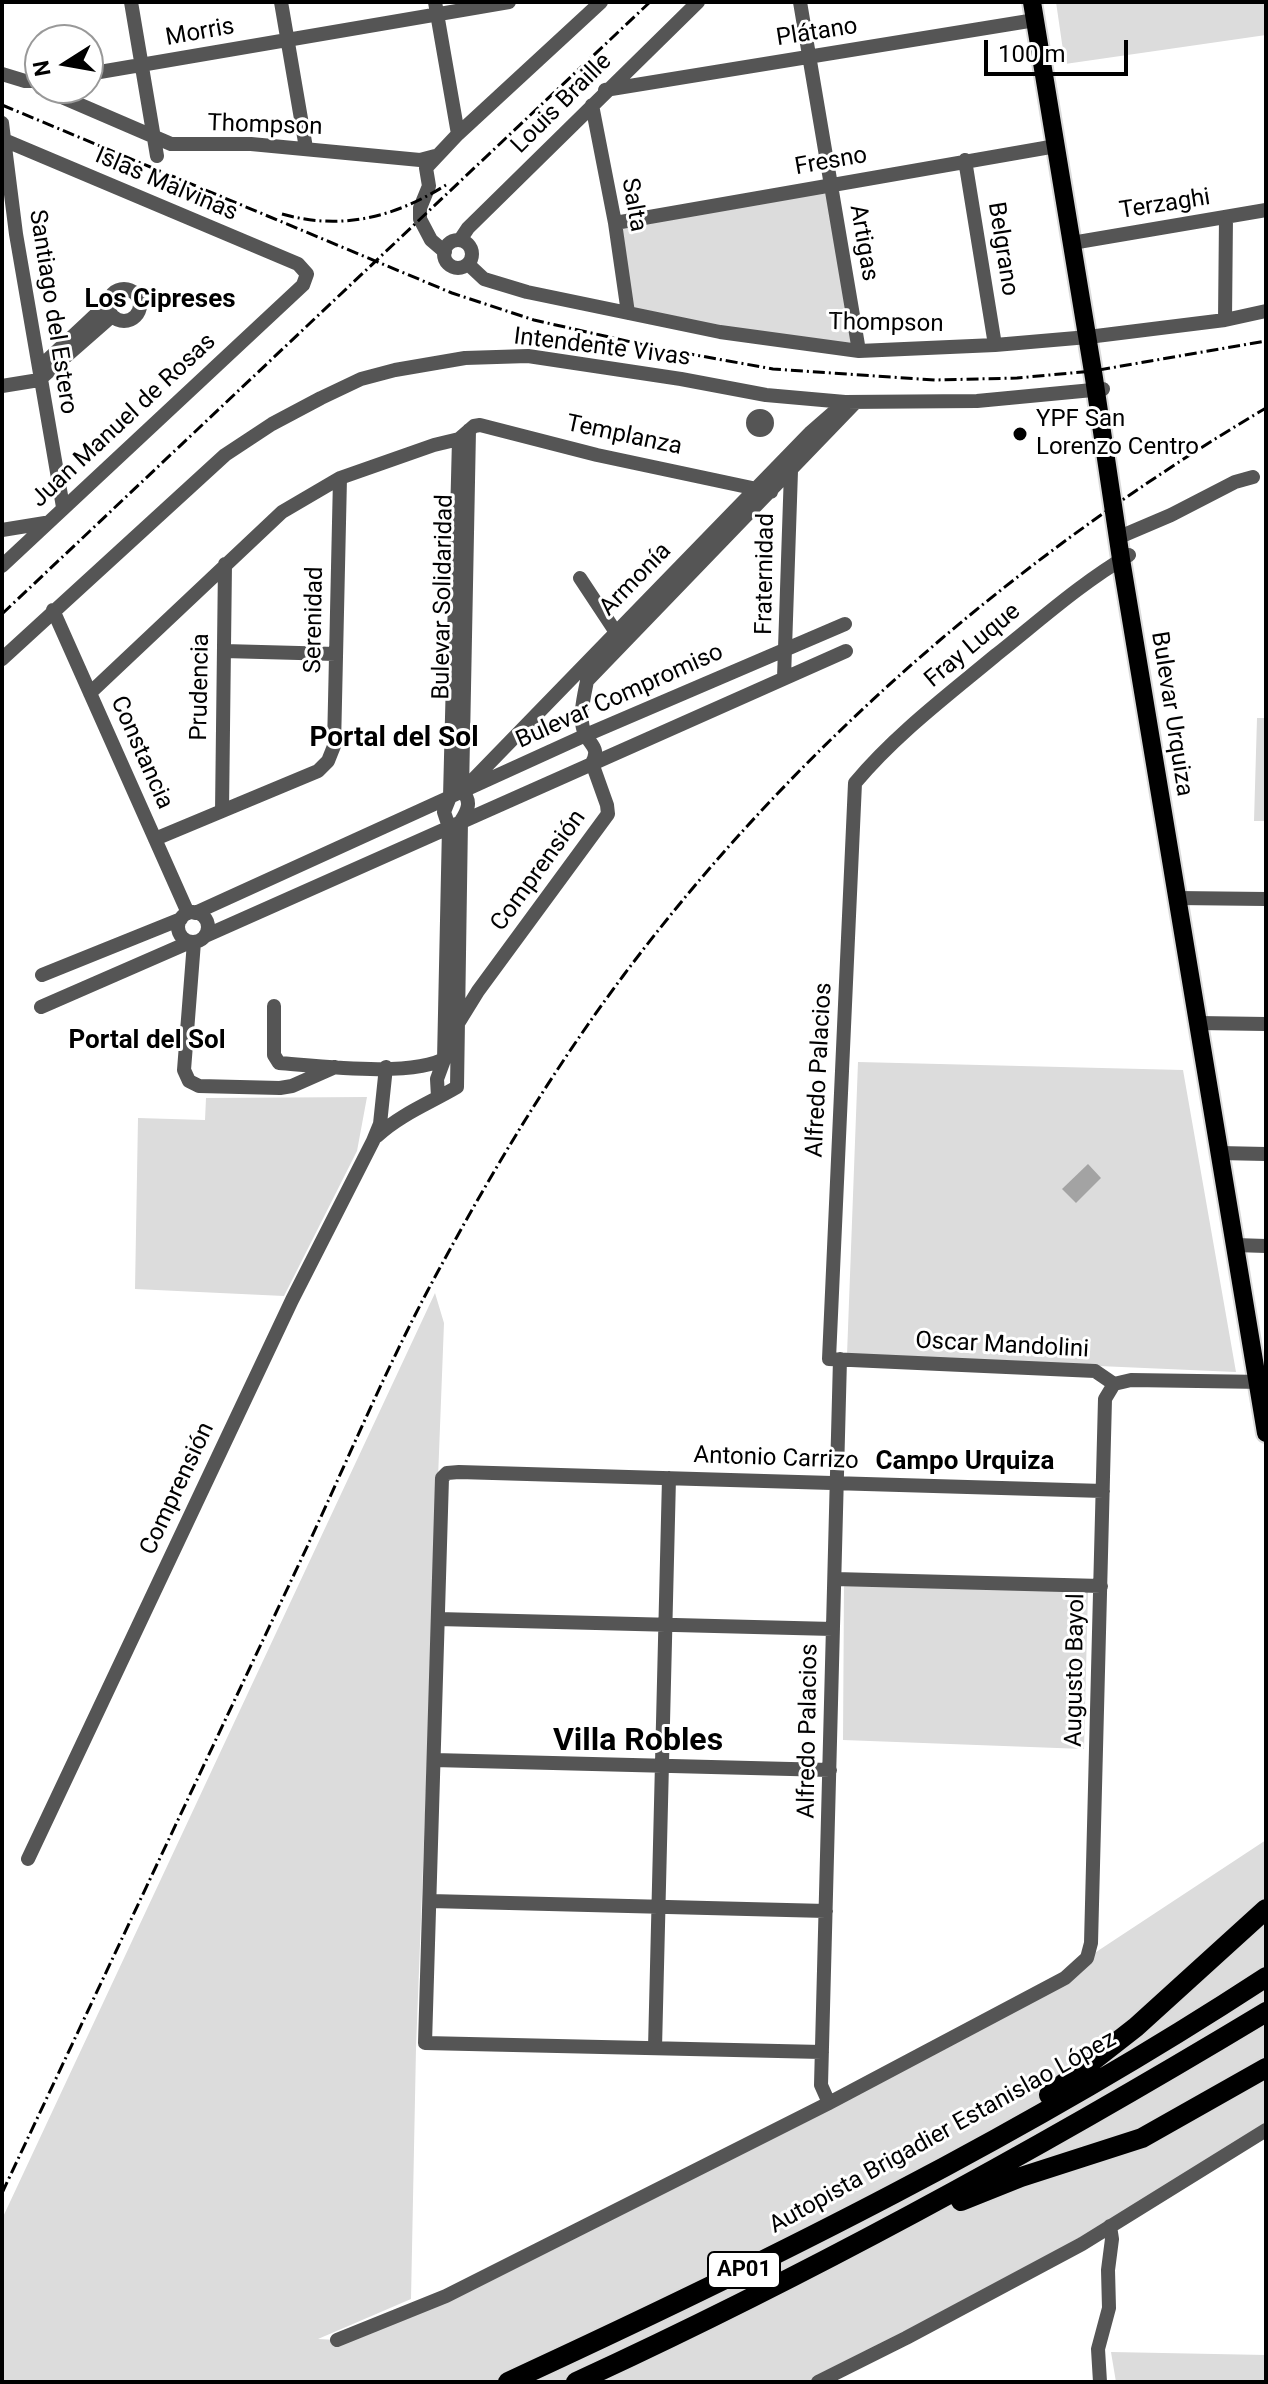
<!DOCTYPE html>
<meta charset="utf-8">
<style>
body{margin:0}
#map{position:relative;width:1268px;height:2384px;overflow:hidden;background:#fff;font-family:Roboto,sans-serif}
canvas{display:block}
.frame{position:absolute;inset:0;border:4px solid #000;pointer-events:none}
.north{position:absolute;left:24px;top:24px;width:80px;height:80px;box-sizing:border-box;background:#fff;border:2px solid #999;border-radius:50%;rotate:259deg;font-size:22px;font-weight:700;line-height:32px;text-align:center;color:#000}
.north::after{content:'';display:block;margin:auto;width:28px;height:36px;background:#000;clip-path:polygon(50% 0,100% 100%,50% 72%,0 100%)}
.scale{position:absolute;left:984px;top:40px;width:144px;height:36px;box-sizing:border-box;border:4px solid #000;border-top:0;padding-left:10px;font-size:24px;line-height:28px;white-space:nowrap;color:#000;-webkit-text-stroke:6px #fff;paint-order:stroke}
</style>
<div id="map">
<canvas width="1268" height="2384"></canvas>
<div class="frame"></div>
<div class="north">N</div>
<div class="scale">100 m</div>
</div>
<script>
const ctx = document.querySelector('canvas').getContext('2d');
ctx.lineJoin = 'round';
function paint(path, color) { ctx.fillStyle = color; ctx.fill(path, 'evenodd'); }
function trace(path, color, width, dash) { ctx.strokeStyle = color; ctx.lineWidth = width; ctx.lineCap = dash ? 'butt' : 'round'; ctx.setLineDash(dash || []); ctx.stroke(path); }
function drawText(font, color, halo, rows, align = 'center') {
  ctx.font = font + ' Roboto,sans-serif'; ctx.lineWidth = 6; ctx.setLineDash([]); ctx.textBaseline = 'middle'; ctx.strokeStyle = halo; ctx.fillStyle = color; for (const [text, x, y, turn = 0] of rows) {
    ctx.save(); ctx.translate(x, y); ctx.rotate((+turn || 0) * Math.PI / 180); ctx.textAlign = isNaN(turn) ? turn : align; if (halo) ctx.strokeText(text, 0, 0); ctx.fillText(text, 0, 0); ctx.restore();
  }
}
const green = new Path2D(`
 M1056,2H1266V35L1065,64Z
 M830,185L859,351L628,313L615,223Z
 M1257,718H1266V821H1254Z
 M858,1062L1183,1070L1236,1372L847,1355Z
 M367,1097L357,1151L284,1296L135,1289L138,1118L205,1120L206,1098Z
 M435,1293L444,1323L416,2048L411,2299L318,2339L337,2340L359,2333L829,2103L1087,1958L1266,1840V2130L1082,2244L818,2382H2V2219Z
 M844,1585L1088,1592L1084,1749L843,1740Z
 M1111,2352L1266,2355V2382H1116Z`);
const water = new Path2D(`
 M1088,1164L1101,1178L1076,1203L1062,1189Z`);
const minor = new Path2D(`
 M131,2L157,156
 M281,2L306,148
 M435,2L458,134
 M800,2L859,351
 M2,74L25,81H40
 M88,74L509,2
 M41,88L171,144H251L420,160L435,156
 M605,90L1035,20
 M592,105L615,223L628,313
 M2,123L16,234L63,507
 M965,160L995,345
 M615,223L1056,146
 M460,240L468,228L698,2
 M444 254a14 14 0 1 1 28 0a14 14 0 1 1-28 0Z
 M1072,243L1266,210
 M445,252L431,240L420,219V208L429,186L426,168L458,134L601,2
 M468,264L484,279L527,292L720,332L859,351L995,345L1088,337L1225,320L1266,311
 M108 305a16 16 0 1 1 32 0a16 16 0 1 1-32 0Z
 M1225,320L1226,217
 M44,363L108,303
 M2,386L39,380L112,316
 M753 423a7 7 0 1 1 14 0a7 7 0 1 1-14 0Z
 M2,530L45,523
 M1117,538L1171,515L1235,482L1253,477
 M1129,555C1081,583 1039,621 996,655C948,695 896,734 855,783L829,1359L1095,1371L1114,1384L1131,1380L1264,1382
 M2,566L303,285L307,274L298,264L4,140
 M580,578L619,637
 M53,610L188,913
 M224,651L336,654
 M2,659L225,455L272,424L321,398L361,379L395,370L465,358L528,356L681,379L766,395L845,402L977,401L1103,389
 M784,678L791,471
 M90,693L282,512L340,478L434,445L459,439L474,426L480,425L597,455L771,492
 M468,785L811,432L843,404
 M222,811L225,564
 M155,839L318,771L328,761L334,746L340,478
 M1177,898L1266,899
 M178 927a15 15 0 1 1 30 0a15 15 0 1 1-30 0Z
 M195,913L586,735L845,624
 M205,936L846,651
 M194,942L184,1070L189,1081L199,1086L280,1088L292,1086L335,1067
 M42,975L181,919
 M274,1006V1055L279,1063C319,1066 416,1078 447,1057
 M41,1007L190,942
 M1198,1023L1266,1024
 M457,1025L478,991L608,814L607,805L592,763C600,748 591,746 585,734C578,719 584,696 587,681L856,402
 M438,1097L437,1079L444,1060L449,827L444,812L450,797L459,439
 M377,1136C401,1114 430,1103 457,1087L461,821C468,810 472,801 462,791L469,430
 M1219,1153L1266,1154
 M1235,1245L1266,1246
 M835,1579L1101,1586
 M438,1619L833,1629
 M434,1760L830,1770
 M28,1859L292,1300L373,1141L380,1124L386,1067
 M430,1901L826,1911
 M655,2048L669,1478
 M822,2052L425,2043L442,1478L447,1473L459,1472L1103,1491
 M829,2103L821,2085L840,1359
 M337,2340L446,2296L829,2103L1065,1978L1087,1958L1091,1943L1105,1399L1114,1384
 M818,2382L906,2338L1082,2244L1266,2130
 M1100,2382L1098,2349L1109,2308L1108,2270L1112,2239L1110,2226`);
const major = new Path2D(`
 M1032,2L1094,378L1121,559L1266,1433`);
const highway = new Path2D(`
 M1049,2095L1136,2027L1266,1909
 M961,2201L1021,2177L1142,2138L1266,2068
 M508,2382C768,2262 1026,2134 1266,1977
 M576,2382C813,2273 1042,2147 1266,2012`);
const rail = new Path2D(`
 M2,105L452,293L534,320L662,349L773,369L935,380L1017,378L1093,371L1266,341
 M282,214C342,231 395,217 446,185
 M2,614L650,2
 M2,2193C101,1983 200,1773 299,1564C342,1473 381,1379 428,1290C486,1181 549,1075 623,976C796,745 1018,555 1266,408`);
const markers = [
 [1020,434,8,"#000"]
];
const shields = [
 [744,2270,72]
];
const shieldNames = [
 ["AP01",744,2270]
];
const streetNames = [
 ["Morris",200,33,-10],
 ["Plátano",817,33,-9],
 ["Louis Braille",562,104,-45],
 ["Thompson",265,126,2],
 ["Fresno",831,162,-10],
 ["Islas Malvinas",166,185,23],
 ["Salta",633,205,80],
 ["Terzaghi",1165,205,-9],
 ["Artigas",863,243,80],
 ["Belgrano",1002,249,81],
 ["Santiago del Estero",52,312,81],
 ["Thompson",886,324,1],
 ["Intendente Vivas",602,348,7],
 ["Juan Manuel de Rosas",124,421,-43],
 ["Templanza",624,436,12],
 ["Fraternidad",766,574,-89],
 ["Armonía",636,580,-46],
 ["Bulevar Solidaridad",444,597,-89],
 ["Serenidad",315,620,-89],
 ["Fray Luque",973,646,-40],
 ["Prudencia",201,687,-89],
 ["Bulevar Compromiso",620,697,-24],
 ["Bulevar Urquiza",1171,714,81],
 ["Constancia",141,753,66],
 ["Comprensión",539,871,-54],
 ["Alfredo Palacios",820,1070,-87],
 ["Oscar Mandolini",1002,1346,3],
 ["Antonio Carrizo",776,1459,2],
 ["Comprensión",178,1489,-65],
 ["Augusto Bayol",1076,1670,-89],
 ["Alfredo Palacios",809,1731,-89],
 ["Autopista Brigadier Estanislao López",943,2133,-29]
];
const poiNames = [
 ["YPF San",1036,420],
 ["Lorenzo Centro",1036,448]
];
const neighbourhoodNames = [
 ["Los Cipreses",160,300],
 ["Portal del Sol",147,1041],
 ["Campo Urquiza",965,1462]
];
const quarterNames = [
 ["Portal del Sol",394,739]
];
const districtNames = [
 ["Villa Robles",638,1742]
];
paint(green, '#dcdcdc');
paint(water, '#a3a3a3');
trace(major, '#dbdbdb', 22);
trace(highway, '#dbdbdb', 24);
trace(minor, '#555', 14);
trace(major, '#000', 18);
trace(highway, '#000', 20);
trace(rail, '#000', 3, [12, 4, 2, 4]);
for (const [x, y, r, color] of markers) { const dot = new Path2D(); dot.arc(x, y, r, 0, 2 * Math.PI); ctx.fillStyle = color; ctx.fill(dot); trace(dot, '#fff', 3); }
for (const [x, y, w] of shields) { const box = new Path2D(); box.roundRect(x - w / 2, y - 18, w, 36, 6); ctx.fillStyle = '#fff'; ctx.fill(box); trace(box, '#000', 2); }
drawText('bold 22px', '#000', null, shieldNames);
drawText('24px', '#000', '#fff', streetNames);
drawText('24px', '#000', '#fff', poiNames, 'left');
drawText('bold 26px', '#000', '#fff', neighbourhoodNames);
drawText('bold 28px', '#000', '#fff', quarterNames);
drawText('bold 32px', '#000', '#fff', districtNames);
</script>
